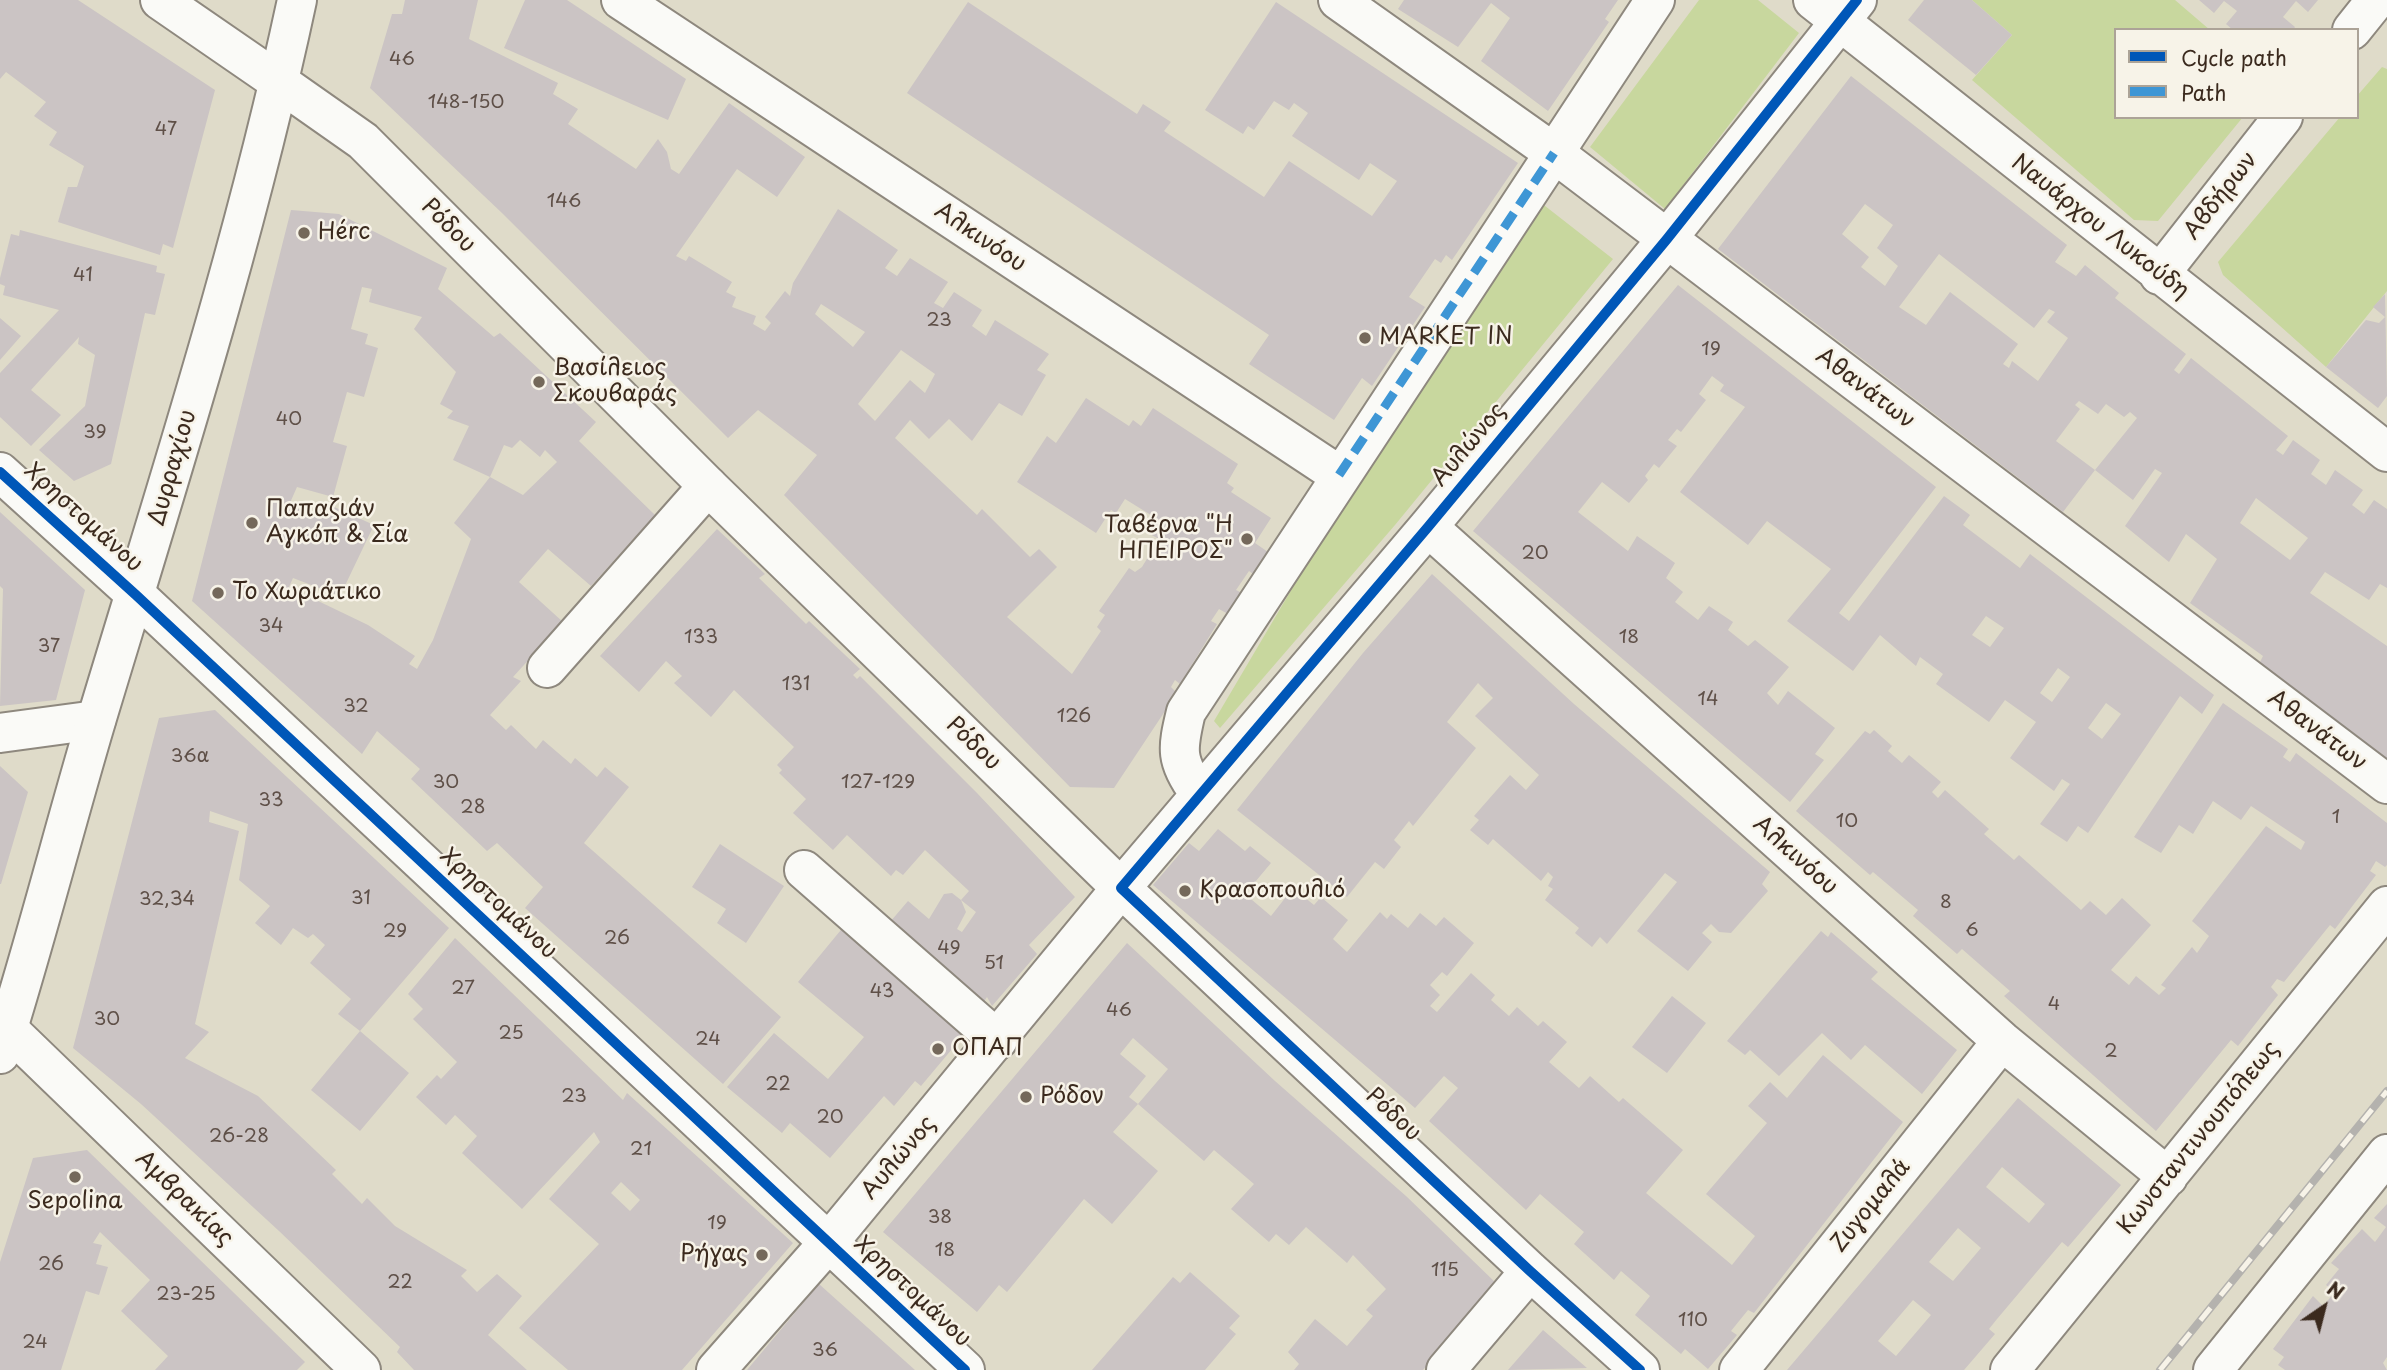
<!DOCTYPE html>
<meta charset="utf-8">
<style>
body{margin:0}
#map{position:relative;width:2387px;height:1370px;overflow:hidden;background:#dfdbc9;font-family:"Playpen Sans",sans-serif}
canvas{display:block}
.legend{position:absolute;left:2114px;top:28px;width:245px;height:91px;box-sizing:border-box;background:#f7f3e8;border:2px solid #aca397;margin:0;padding:9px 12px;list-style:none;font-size:21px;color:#3b2a1e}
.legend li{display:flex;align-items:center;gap:14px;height:35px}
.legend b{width:35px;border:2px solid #aca397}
.north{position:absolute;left:2289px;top:1272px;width:70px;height:70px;-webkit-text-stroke:5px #f7f3e8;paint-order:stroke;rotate:35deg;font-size:19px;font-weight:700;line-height:28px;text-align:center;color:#3b2a1e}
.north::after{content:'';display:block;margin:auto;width:24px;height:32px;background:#3b2a1e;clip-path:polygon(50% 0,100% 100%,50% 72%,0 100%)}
</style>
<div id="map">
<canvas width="2387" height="1370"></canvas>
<ul class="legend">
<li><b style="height:9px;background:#0057b8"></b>Cycle path</li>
<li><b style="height:9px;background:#3e96d5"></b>Path</li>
</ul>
<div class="north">N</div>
</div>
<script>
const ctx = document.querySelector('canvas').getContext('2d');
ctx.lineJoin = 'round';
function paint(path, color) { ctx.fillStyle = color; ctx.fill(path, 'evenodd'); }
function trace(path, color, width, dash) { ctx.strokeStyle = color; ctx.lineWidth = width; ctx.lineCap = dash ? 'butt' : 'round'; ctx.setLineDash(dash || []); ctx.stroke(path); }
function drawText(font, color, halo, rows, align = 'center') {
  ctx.font = font + ' "Playpen Sans",sans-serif'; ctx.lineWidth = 5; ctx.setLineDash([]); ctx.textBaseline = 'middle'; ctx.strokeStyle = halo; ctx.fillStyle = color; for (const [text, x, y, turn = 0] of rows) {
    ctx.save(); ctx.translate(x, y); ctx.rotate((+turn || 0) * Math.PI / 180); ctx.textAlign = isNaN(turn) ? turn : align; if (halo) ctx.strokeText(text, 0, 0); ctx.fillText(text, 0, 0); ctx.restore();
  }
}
const green = new Path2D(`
 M1699,0H1758L1799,33L1665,209L1590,147Z
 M1972,0H2175L2210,30H2116V117H2243L2158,221L2134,220L1972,80L2012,35Z
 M2382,67L2387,69V291L2326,367L2223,275L2218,262L2340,117H2357V96Z
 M1540,202L1613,259L1395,525L1220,728L1214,721L1349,492Z`);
const building = new Path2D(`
 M0,0H78L215,90L173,248L163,244L160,255L58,222L68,187H77L84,166L49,145L57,132L34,116L46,102L6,72L0,79Z
 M405,0H478L469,39L558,83L553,94L578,109L568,124L636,169L658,139L667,152L671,169L679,174L729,103L805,157L777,197L737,169L676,256L686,261L689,256L732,282L726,292L736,297L732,307L756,316L753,324L765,331L771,323L765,317L785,291L790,296L793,283L838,209L898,250L885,268L897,276L910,258L948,282L934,303L943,308L954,292L982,310L972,326L986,336L995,320L1049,354L1037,370L1046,375L1022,416L999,403L972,441L949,419L929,439L910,420L895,438L977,515L982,509L1030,557L1039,549L1057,567L1007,617L1072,674L1101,631L1097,627L1105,615L1099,611L1129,568L1135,572L1142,567L1159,539L1150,534L1159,520L1125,499L1116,513L1111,510L1096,533L1017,482L1047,436L1056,443L1086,398L1129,426L1133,420L1141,426L1153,408L1238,464L1227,483L1234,488L1231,492L1271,518L1255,543L1268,552L1253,574L1249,571L1236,590L1242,593L1228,614L1219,609L1211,621L1217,624L1180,684L1175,680L1171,687L1177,693L1114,788L1070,787L784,495L817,455L758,410L728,438L502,213L370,88L392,14H402ZM821,304L865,332L853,347L815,314ZM901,350L935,374L925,393L910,380L875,421L858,404Z
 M525,0H567L686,79L668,120L504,48Z
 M1404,0H1618L1605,19L1609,22L1548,111L1481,61L1510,18L1491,3L1458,47L1398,9Z
 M1924,0H1972L2012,35L1976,75L1908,20Z
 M2199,0H2318L2308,12L2296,1L2283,17L2295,27L2293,30H2233L2226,24L2237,11L2224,1L2214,13Z
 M968,2L1137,114L1143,104L1171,122L1164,131L1264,197L1289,161L1372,216L1397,181L1370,163L1359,180L1292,136L1308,113L1294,103L1289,110L1274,101L1254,130L1248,126L1243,134L1205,110L1276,2L1518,163L1452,260L1446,255L1441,263L1435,259L1409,297L1425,307L1372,386L1362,378L1334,420L1249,364L1269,335L907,93Z
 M1851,76L2067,245L2055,262L2076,276L2085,265L2119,293L2115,298L2186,354L2174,370L2179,374L2191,358L2288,436L2276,450L2283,455L2293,440L2320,460L2311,474L2326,485L2335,470L2363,490L2352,505L2364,514L2374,500L2387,509V588L2380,584L2369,600L2325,572L2310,593L2387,646V759L2259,664L2263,656L2190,603L2217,559L2186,534L2169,562L2125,526L2162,473L2155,469L2133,500L2095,470L2137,418L2130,412L2124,417L2106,404L2098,414L2079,401L2075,405L2080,409L2056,441L2095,470L2063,512L1718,249ZM1865,204L1893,225L1877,248L1898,266L1885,286L1861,267L1869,257L1842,234ZM1939,254L2034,328L2049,309L2055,312L2047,322L2068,338L2038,381L2012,361L2009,368L2003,364L2018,344L1950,292L1926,325L1899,307ZM2256,498L2308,538L2290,560L2240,523Z
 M291,210L339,214L447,268L438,289L494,337L500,333L596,422L579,441L655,515L591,586L548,549L519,582L563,622L513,677L521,681L490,715L506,730L511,725L536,749L543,740L571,764L575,758L597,777L605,767L629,787L584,843L781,1017L723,1084L525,908L543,887L497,843L487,851L411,779L420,769L377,731L362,754L192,601ZM362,287L372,289L369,302L422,317L414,329L456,372L440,404L453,411L447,418L469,426L453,460L490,477L454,523L471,539L433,640L417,669L409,664L415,656L368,625L289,587L293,578L340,596L374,525L321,501L311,514L289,505L297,487L333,497L347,446L333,442L347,392L364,397L378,348L365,344L368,334L351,329ZM520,440L540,457L545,450L557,462L523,495L490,477L504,445L512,448Z
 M20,230L157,266L156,272L165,274L155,315L145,313L111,464L74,481L39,450L85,406L95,355L78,344L79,337L31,390L61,415L31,446L0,417V373L59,310L3,295L5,286L0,284V278L11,234L19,236Z
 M1678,285L1936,487L1839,613L1849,621L1944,496L1970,515L1963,525L2020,568L2030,554L2214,695L2202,714L2180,696L2088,833L2078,826L2067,842L2040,824L2070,784L2062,779L2054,791L2010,758L2036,722L2005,700L1989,722L1936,684L1943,674L1920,657L1916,666L1880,635L1853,671L1787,621L1831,569L1767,521L1748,545L1680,492L1745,407L1720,391L1724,385L1712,376L1699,394L1706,400L1681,432L1677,429L1668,440L1677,446L1659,468L1654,464L1645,476L1648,480L1629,503L1602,482L1578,512L1628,551L1637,536L1675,563L1666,578L1683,592L1675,602L1698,620L1709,606L1733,622L1728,630L1748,646L1755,640L1789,667L1767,693L1778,705L1788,691L1835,728L1815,754L1824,760L1790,802L1473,531ZM1986,616L2004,628L1990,647L1972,635ZM2058,668L2070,677L2052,702L2040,693ZM2106,703L2121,714L2102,739L2088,728Z
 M2385,294L2387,396L2378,408L2326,367L2366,320L2379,323L2385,317L2373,307Z
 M0,318L21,336L0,360Z
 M0,512L85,590L56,700L0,706L3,589L0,586Z
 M717,529L765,574L759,578L802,620L806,624L809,621L860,669L853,675L857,679L860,676L977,793L1075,897L1029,945L1037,954L992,1006L987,997L981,1006L890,922L908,901L929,919L944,894L952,893L961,900L969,891L925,850L903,875L896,870L891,876L847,835L833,850L793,813L806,799L779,773L782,770L777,765L794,747L734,690L711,717L674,683L682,676L666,661L639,692L600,656ZM961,900L976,912L962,932L957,929L966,912Z
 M1432,574L1574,704L1770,872L1762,884L1768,891L1731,933L1719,932L1711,924L1702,933L1712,942L1688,971L1637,931L1677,882L1665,873L1607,944L1600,937L1592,947L1575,933L1579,928L1545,900L1553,889L1548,886L1553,877L1548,872L1541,881L1493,839L1488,845L1470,830L1479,820L1474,816L1510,775L1526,790L1539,775L1475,716L1493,698L1478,683L1447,722L1476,748L1413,826L1409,821L1394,840L1401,847L1384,869L1375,862L1347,897L1237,810L1363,653Z
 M2223,703L2288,749L2283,757L2290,762L2296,753L2387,823V865L2385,867L2376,861L2370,871L2376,875L2335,929L2330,925L2284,982L2277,979L2271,987L2278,995L2238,1046L2231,1040L2156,1131L2004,996L2010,991L1962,949L1957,954L1913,916L1918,910L1873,872L1870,875L1796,811L1865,731L1870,734L1874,730L1892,746L1888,751L1902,763L1909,755L1941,782L1932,792L1938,798L1945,790L1989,829L1984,834L2014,860L2019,855L2081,910L2090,901L2106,915L2122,898L2151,925L2111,970L2129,985L2136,976L2159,995L2166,988L2161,985L2192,947L2197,953L2209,936L2192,921L2266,826L2301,850L2305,842L2251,806L2241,820L2213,801L2193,834L2179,825L2161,853L2134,837Z
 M215,710L449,928L360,1031L409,1073L360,1131L311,1090L360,1031L338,1014L351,999L310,963L325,945L313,934L308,938L293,928L281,945L255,923L270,906L239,880L248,824L210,811L209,822L239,831L195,1024L209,1032L185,1058L258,1096L336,1170L332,1174L362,1204L367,1198L395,1226L467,1270L461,1276L477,1292L497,1274L522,1296L488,1335L527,1370H414L397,1352L400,1347L279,1231L141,1104L73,1048L159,718Z
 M0,766L28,792L1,884H0Z
 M1218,829L1245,851L1250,846L1271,863L1245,894L1271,916L1293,888L1314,905L1321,897L1348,920L1333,939L1347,952L1380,912L1387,919L1391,914L1408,928L1420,913L1436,926L1444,917L1474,943L1447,976L1442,972L1430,985L1440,995L1430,1006L1437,1012L1471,973L1495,995L1491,1000L1509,1016L1517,1007L1538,1026L1543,1021L1567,1042L1549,1062L1579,1088L1590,1076L1619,1102L1623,1098L1683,1150L1646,1193L1732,1265L1755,1236L1706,1194L1767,1123L1748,1106L1770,1082L1787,1098L1823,1055L1903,1122L1754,1313L1748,1310L1731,1331L1737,1335L1708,1369L1685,1349L1681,1354L1635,1315L1650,1296L1621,1271L1614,1280L1574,1244L1584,1232L1540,1194L1526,1210L1429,1121L1458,1088L1444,1076L1415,1108L1153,885L1189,843L1199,851Z
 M720,844L784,886L746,943L717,923L726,909L692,887Z
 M845,925L968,1030L921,1086L915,1081L894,1106L884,1096L830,1158L790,1123L782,1133L727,1087L774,1033L828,1079L864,1037L798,982Z
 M1821,931L1828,937L1831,932L1878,972L1871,979L1957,1050L1922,1094L1865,1045L1851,1060L1822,1033L1779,1076L1750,1050L1745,1055L1727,1041Z
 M455,938L623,1100L627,1093L793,1243L682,1370H568L519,1328L599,1244L549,1199L600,1142L594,1132L522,1209L462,1153L477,1136L455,1115L446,1125L416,1097L437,1075L441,1079L457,1062L413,1019L423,1009L408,994ZM621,1182L640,1200L630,1211L611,1193Z
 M1127,943L1275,1081L1406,1196L1497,1284L1423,1370H1294L1299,1364L1288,1352L1315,1319L1347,1346L1373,1316L1366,1310L1386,1289L1353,1255L1347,1263L1306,1227L1289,1245L1276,1234L1269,1242L1231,1209L1254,1184L1214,1150L1204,1161L1138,1104L1168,1069L1133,1038L1120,1054L1146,1076L1129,1097L1138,1104L1113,1132L1158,1171L1112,1224L1084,1199L1007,1292L999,1285L977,1312L883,1232Z
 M1672,996L1706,1023L1667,1073L1632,1047Z
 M2018,1098L2121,1185L2068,1247L2062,1242L1997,1319L1989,1329L1995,1334L1964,1370H1787ZM2002,1167L2045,1204L2029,1223L1986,1187ZM1958,1228L1981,1248L1953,1281L1929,1262ZM1913,1300L1931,1315L1896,1356L1878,1341Z
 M87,1150L305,1362L297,1370H155L168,1356L121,1311L150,1280L100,1232L93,1243L102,1245L96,1264L108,1267L99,1295L86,1291L61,1370H0V1262L33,1158Z
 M2387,1204V1357L2383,1363L2387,1370H2285L2278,1365L2284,1357L2273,1349L2313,1296L2323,1306L2335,1292L2326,1285L2339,1269L2331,1263L2362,1229L2375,1242L2386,1227L2374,1218Z
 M1190,1272L1240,1316L1229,1328L1236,1334L1205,1370H1092L1173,1277L1180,1283Z
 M819,1284L915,1370H747Z
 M1543,1330L1587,1368L1508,1370Z`);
const minor = new Path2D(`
 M160,0L279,82
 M621,0L1339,475
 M1338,0L1554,153L2387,784
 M1813,0L2387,452
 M2352,30L2376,0
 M2159,275L2283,117
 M0,472L136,595L965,1370
 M1428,527L2002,1041L2168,1177
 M547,668L708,486
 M0,733L96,720
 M1199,793C1175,761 1177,749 1186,712L1655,0
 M804,870L998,1040
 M8,1029L361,1370
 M1446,1370L1530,1271
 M1640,1370L1530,1271L1121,888L1428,527L1667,239L1857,0
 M1739,1370L2002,1041
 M2010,1370L2387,906
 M2213,1370L2387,1154`);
const major = new Path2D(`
 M279,82L363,141L708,486L1121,888L829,1242L716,1370
 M0,1054C35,944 63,832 96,721C168,482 245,244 297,0`);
const rail = new Path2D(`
 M2160,1370L2387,1091`);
const quiet = new Path2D(`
 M1339,475L1554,153`);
const cycleway = new Path2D(`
 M0,472L136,595L965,1370
 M1640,1370L1530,1271L1121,888L1428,527L1667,239L1857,0`);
const markers = [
 [304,233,7,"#74685a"],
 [1365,338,7,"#74685a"],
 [539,382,7,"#74685a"],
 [252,523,7,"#74685a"],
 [1247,539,7,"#74685a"],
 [218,593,7,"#74685a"],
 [1185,891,7,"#74685a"],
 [938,1049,7,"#74685a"],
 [1026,1097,7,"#74685a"],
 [75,1177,7,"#74685a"],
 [762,1255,7,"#74685a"]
];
const numberNames = [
 ["46",402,60],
 ["148-150",466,103],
 ["47",166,130],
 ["146",564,202],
 ["41",83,276],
 ["23",939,321],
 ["19",1711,350],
 ["40",289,420],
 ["39",95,433],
 ["20",1535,554],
 ["34",271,627],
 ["133",701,638],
 ["18",1629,638],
 ["37",49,647],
 ["131",796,685],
 ["14",1708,700],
 ["32",356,707],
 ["126",1074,717],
 ["36α",190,757],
 ["30",446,783],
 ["127-129",878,783],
 ["33",271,801],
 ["28",473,808],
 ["1",2336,818],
 ["10",1847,822],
 ["31",361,899],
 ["32,34",167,900],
 ["8",1946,903],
 ["6",1972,931],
 ["29",395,932],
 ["26",617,939],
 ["49",949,949],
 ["51",994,964],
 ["27",463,989],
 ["43",882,992],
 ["4",2054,1005],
 ["46",1119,1011],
 ["30",107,1020],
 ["25",511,1034],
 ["24",708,1040],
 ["2",2111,1052],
 ["22",778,1085],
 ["23",574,1097],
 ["20",830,1118],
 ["26-28",239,1137],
 ["21",641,1150],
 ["38",940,1218],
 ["19",717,1224],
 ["18",945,1251],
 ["26",51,1265],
 ["115",1445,1271],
 ["22",400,1283],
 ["23-25",186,1295],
 ["110",1693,1321],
 ["24",35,1343],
 ["36",825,1351]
];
const streetNames = [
 ["Αβδήρων",2221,196,-52],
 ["Ρόδου",448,226,45],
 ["Ναυάρχου Λυκούδη",2100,227,38],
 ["Αλκινόου",980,238,34],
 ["Αθανάτων",1865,389,37],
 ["Αυλώνος",1469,445,-50],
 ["Δυρραχίου",173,468,-74],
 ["Χρηστομάνου",83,518,42],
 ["Αθανάτων",2317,731,37],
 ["Ρόδου",973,744,44],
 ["Αλκινόου",1795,856,42],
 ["Χρηστομάνου",498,904,43],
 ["Ρόδου",1393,1115,43],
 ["Κωνσταντινουπόλεως",2199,1138,-51],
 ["Αυλώνος",899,1158,-50],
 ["Αμβρακίας",184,1199,44],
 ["Ζυγομαλά",1871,1206,-51],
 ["Χρηστομάνου",912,1292,43]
];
const poiNames = [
 ["Hérc",318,233],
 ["MARKET IN",1379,338],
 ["Βασίλειος",553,369],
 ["Σκουβαράς",553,395],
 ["Παπαζιάν",266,510],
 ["Αγκόπ & Σία",266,536],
 ["Ταβέρνα \"Η",1233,526,"right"],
 ["ΗΠΕΙΡΟΣ\"",1233,552,"right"],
 ["Το Χωριάτικο",232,593],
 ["Κρασοπουλιό",1199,891],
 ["ΟΠΑΠ",952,1049],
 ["Ρόδον",1040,1097],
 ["Sepolina",75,1202,"center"],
 ["Ρήγας",748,1255,"right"]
];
paint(green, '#c8d79e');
paint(building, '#cbc4c4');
trace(minor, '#8e887e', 42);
trace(major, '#8e887e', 42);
trace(minor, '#fafaf7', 38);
trace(major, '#fafaf7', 38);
trace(rail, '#b4b2ae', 8);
trace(rail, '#f7f3e8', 5, [16]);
trace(quiet, '#3e96d5', 9, [18, 9]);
trace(cycleway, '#0057b8', 10);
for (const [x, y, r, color] of markers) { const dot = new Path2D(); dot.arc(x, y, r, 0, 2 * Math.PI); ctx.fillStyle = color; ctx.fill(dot); trace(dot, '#f7f3e8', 2.5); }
drawText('19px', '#5f5048', null, numberNames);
drawText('23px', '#3b2a1e', '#f7f3e8', streetNames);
drawText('23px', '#3b2a1e', '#f7f3e8', poiNames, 'left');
</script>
